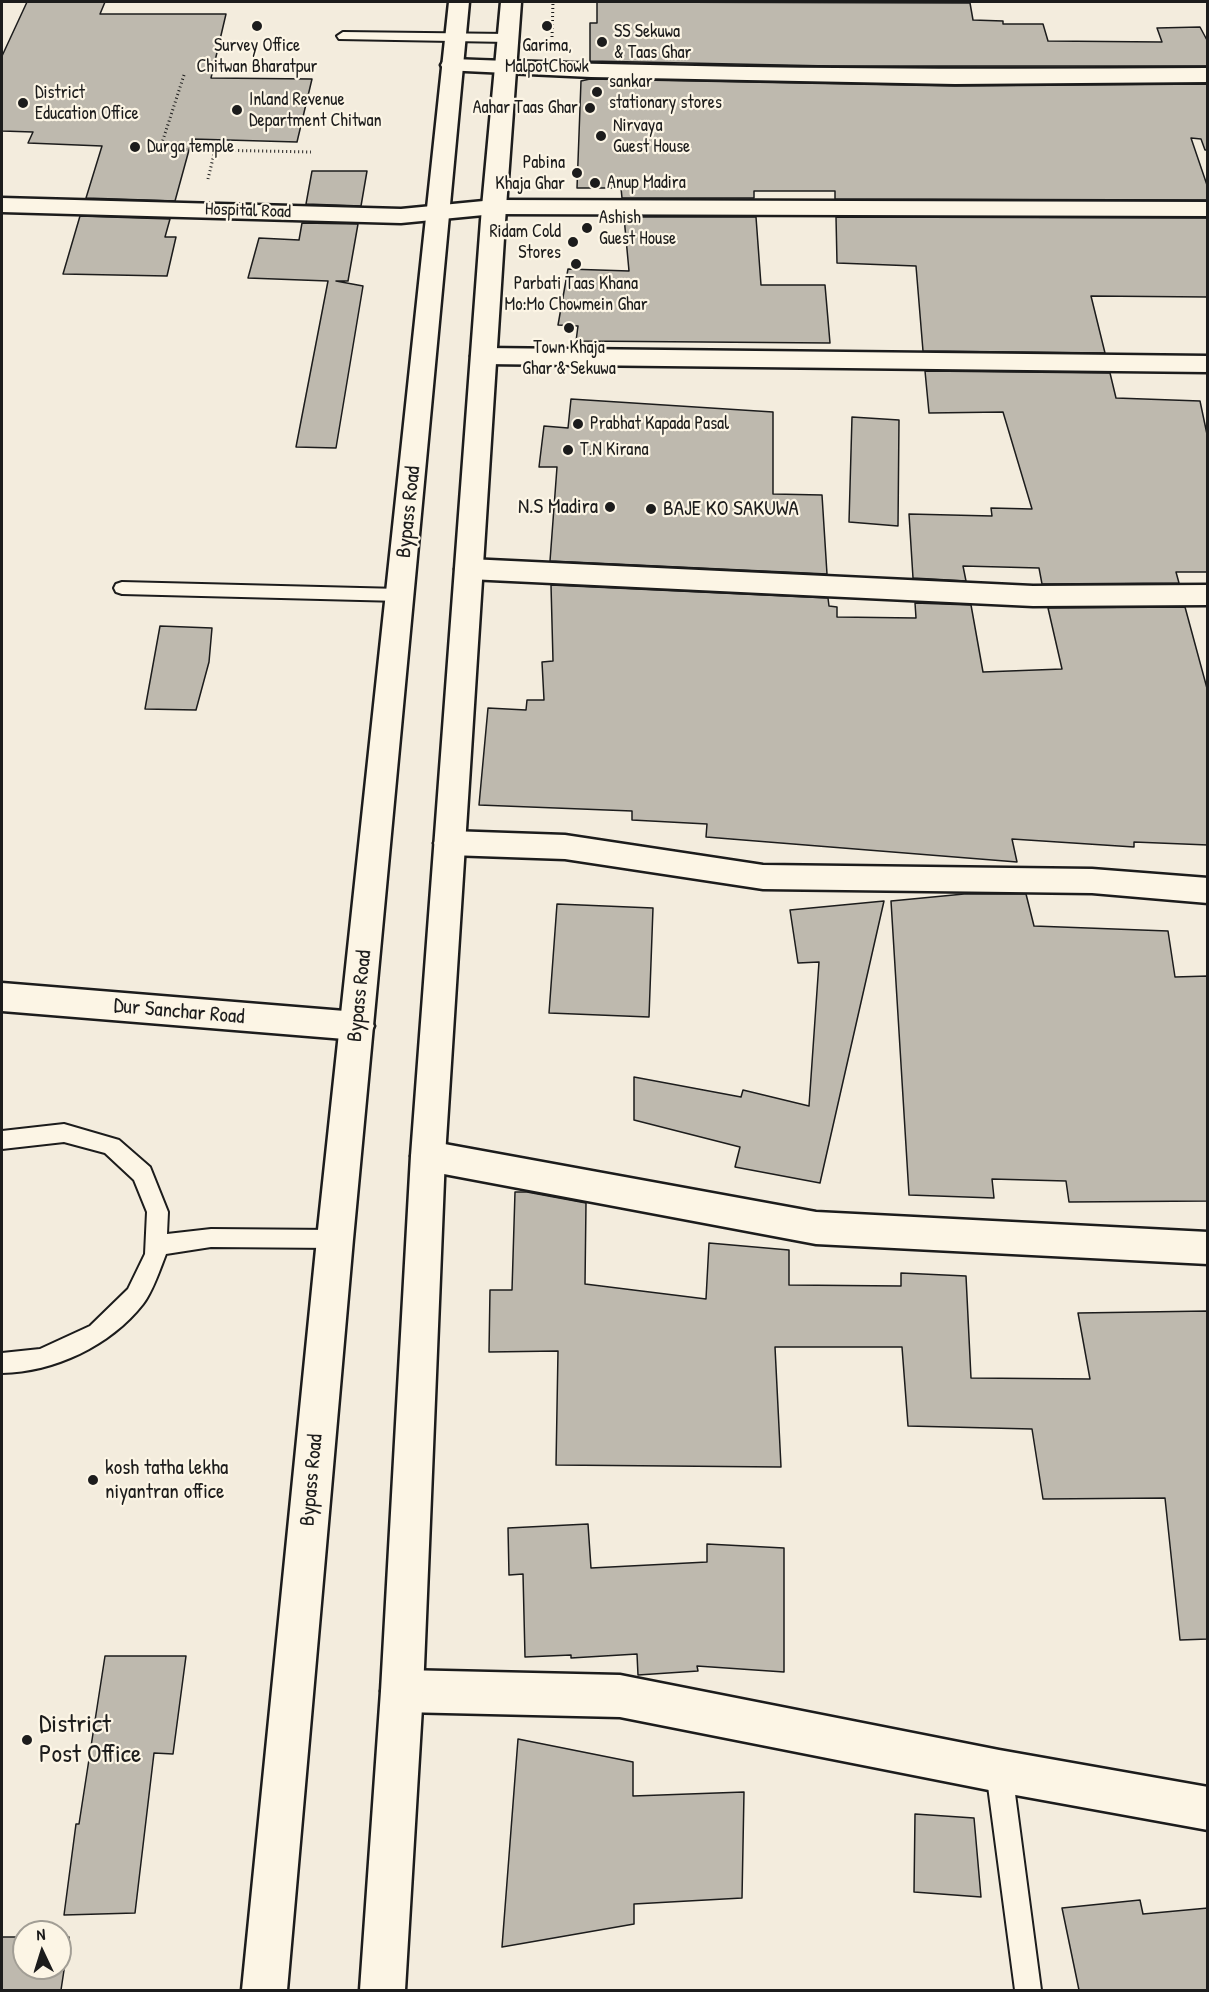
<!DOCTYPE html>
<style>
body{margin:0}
#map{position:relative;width:1209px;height:1992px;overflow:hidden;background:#f3ecdd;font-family:"Patrick Hand",sans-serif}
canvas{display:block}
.frame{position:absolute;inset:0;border:3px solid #1c1c1c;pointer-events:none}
.north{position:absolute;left:12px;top:1920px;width:60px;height:60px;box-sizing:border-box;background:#fcf5e5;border:2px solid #a29e95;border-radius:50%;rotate:356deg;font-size:16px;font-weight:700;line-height:24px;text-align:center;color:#1c1c1c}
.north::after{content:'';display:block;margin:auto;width:21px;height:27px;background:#1c1c1c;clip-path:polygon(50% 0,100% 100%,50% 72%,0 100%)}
</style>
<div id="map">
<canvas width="1209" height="1992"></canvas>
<div class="frame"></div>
<div class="north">N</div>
</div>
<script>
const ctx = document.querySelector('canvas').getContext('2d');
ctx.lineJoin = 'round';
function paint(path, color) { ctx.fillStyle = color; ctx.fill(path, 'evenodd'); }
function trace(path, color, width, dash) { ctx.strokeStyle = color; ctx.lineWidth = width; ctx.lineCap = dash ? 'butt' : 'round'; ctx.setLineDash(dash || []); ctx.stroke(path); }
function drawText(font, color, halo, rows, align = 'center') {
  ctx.font = font + ' "Patrick Hand",sans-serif'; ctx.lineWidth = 4.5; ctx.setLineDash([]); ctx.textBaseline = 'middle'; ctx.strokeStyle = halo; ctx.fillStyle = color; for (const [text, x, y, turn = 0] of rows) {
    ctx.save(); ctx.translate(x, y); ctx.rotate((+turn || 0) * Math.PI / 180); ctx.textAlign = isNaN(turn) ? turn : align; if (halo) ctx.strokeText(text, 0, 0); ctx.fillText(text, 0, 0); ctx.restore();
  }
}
const building = new Path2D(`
 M27,2H105L100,14H226L211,78L312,79L297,142L192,139L175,201L86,198L102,146L28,143L33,132L2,131V56Z
 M597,2L970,3L973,20L1003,21V24H1043L1048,41L1162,42L1157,28L1200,27L1208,42V66H830L590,61V23H597Z
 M590,79L955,86L1208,84V150H1205L1201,139L1191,138L1208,188V200L835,199V191H754V198H622L621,188H577L581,81Z
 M312,171H367L361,206L306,204Z
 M80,216L170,219L165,237H176L167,276L63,274Z
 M624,217H756L761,285H825L830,343L576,341L578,326L558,325L568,269L629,271Z
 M836,217L1208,218V297L1091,296L1105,353L923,351L916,266L837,263Z
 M302,223L358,224L348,281H336L363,286L336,448L296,447L328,281L248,278L259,238L299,240Z
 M925,371L1110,373L1116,398L1200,401L1208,439V572H1176L1179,583L1042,584L1039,568L963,566L966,581L913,578L909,514L992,516L991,508L1032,509L1003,412L929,413Z
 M571,399L773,412V494L822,495L827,574L550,561L557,467H539L544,426L568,428Z
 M852,417L899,420L898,526L849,522Z
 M551,585L828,598L829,606L837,607V617L916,618L915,603L971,605L983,672L1062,669L1048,608L1185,607L1208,692V845L1134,842V847L1012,839L1017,862L706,837L707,824L632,820V811L479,805L488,708L526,710L527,700H544L542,662L553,661Z
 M160,626L212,628L209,662L196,710L145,709Z
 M964,894H1026L1034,926L1168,931L1175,977L1208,976V1201L1069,1202L1066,1181L992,1179L994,1198L909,1195L891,901Z
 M884,901L820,1183L735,1167L740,1147L634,1120V1077L741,1097L743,1090L809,1106L819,962L798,963L790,910Z
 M557,904L653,908L649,1017L549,1013Z
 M515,1192H527L586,1203L585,1284L706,1299L709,1243L789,1250V1285L901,1286V1273L966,1276L971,1378L1090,1379L1078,1313L1208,1311V1639L1180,1640L1165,1498L1043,1499L1032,1429L908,1426L902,1347H775L781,1467L556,1465L558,1351L489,1352L490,1290H512Z
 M588,1524L591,1568L707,1562V1544L784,1548V1672L697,1666L698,1671L638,1675L637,1654L571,1658V1655L525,1657L523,1574L509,1575L508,1528Z
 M105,1656H186L173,1754L154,1753L135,1913L64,1915L76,1824H79Z
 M518,1739L633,1762V1796L744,1792L742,1898L634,1904V1924L502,1947Z
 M915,1814L974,1818L981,1897L914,1892Z
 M1140,1900L1143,1914L1208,1908V1990H1079L1062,1908Z
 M2,1937H24V1968H60V1937H69L61,1990H2Z`);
const path = new Path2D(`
 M552,37L553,2
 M184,75L160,149L311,152
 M208,179L215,150`);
const service = new Path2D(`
 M343,32L508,34L514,38L508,42L339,39L337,36Z
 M122,582L400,589L406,591L408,595L406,599L400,601L122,594L116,592L114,588L116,584Z
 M64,1124L119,1140L150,1167L168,1212L167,1234L211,1229L335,1230L343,1232L346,1239L343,1246L335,1248L211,1247L166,1254C160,1269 153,1291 143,1304C110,1346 54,1372 2,1373V1353L40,1349L90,1326L128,1289L145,1254L147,1212L134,1180L105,1153L64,1142L2,1149V1131Z
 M999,1758L1008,1762L1012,1771L1041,1990H1015L986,1771L990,1762Z`);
const minor = new Path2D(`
 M452,59C704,69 956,70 1208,68V82L955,84L591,77L444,70L441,65L444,60Z
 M494,200L1208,202V216L494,214L486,212L482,207L486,202Z
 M484,348L1208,356V372L484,364L475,362L471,356L475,350Z
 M469,559L1033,586L1208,585V605L1033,606L469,579L459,576L455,569L459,562Z
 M450,831L565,835L763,865L1092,869L1208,878V903L1092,893L763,889L565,859L450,855L439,851L434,843L439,835Z
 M2,983L357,1012L369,1016L374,1026L369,1036L357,1040L2,1011Z
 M428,1141L816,1212L1208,1232V1264L816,1244L428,1171L416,1167L411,1156L416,1145Z
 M402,1670L620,1675L999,1750L1208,1787V1830L999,1792L620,1717L402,1712L387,1706L381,1691L387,1676Z`);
const tertiary = new Path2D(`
 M2,198L401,209L494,200L502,202L506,207L502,212L494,214L401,223L2,212Z`);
const trunk = new Path2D(`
 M449,2H469L353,1239L287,1990H242L317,1239Z
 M501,2H521L506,207L445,1156L423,1691L405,1990H360L381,1691L411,1156L482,207Z`);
const markers = [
 [257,26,6,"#1c1c1c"],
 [547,26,6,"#1c1c1c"],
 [602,42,6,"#1c1c1c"],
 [597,92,6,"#1c1c1c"],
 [23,103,6,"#1c1c1c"],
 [590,108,6,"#1c1c1c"],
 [237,110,6,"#1c1c1c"],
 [601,136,6,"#1c1c1c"],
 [135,147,6,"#1c1c1c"],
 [577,173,6,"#1c1c1c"],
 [595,183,6,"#1c1c1c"],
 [587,228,6,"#1c1c1c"],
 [573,242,6,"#1c1c1c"],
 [576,264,6,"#1c1c1c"],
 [569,328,6,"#1c1c1c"],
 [578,424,6,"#1c1c1c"],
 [568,450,6,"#1c1c1c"],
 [610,507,6,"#1c1c1c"],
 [651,509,6,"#1c1c1c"],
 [93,1480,6,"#1c1c1c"],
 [27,1740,6,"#1c1c1c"]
];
const farPoinames = [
 ["SS Sekuwa",614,32],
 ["& Taas Ghar",614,53],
 ["Survey Office",257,46,"center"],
 ["Chitwan Bharatpur",257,67,"center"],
 ["Garima,",547,46,"center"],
 ["MalpotChowk",547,67,"center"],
 ["sankar",609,82],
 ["stationary stores",609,103],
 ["District",35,93],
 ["Education Office",35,114],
 ["Inland Revenue",249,100],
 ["Department Chitwan",249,121],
 ["Aahar Taas Ghar",578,108,"right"],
 ["Nirvaya",613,126],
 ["Guest House",613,147],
 ["Durga temple",147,147],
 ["Pabina",565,163,"right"],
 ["Khaja Ghar",565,184,"right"],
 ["Anup Madira",607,183],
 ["Ashish",599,218],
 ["Guest House",599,239],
 ["Ridam Cold",561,232,"right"],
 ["Stores",561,253,"right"],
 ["Parbati Taas Khana",576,284,"center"],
 ["Mo:Mo Chowmein Ghar",576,305,"center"],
 ["Town Khaja",569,348,"center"],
 ["Ghar & Sekuwa",569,369,"center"],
 ["Prabhat Kapada Pasal",590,424],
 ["T.N Kirana",580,450]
];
const farStreetnames = [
 ["Hospital Road",248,211,2]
];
const poiNames = [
 ["N.S Madira",598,507,"right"],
 ["BAJE KO SAKUWA",663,509],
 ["kosh tatha lekha",105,1468],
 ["niyantran office",105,1492]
];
const streetNames = [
 ["Bypass Road",409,512,-84],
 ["Bypass Road",360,996,-84],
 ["Dur Sanchar Road",179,1012,5],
 ["Bypass Road",312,1480,-85]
];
const nearPoinames = [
 ["District",39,1725],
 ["Post Office",39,1755]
];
paint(building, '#beb9ae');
trace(building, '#1c1c1c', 1.5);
trace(service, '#1c1c1c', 4);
trace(minor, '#1c1c1c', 5);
trace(tertiary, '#1c1c1c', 5);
trace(trunk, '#1c1c1c', 5);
trace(path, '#1c1c1c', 3, [1, 3]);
paint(service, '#fcf5e5');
paint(minor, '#fcf5e5');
paint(tertiary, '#fcf5e5');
paint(trunk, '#fcf5e5');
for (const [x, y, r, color] of markers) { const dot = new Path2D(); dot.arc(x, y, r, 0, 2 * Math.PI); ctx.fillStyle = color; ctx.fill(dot); trace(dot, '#fcf5e5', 2); }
drawText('18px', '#1c1c1c', '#fcf5e5', farPoinames, 'left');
drawText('18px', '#1c1c1c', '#fcf5e5', farStreetnames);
drawText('21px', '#1c1c1c', '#fcf5e5', poiNames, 'left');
drawText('21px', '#1c1c1c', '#fcf5e5', streetNames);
drawText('26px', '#1c1c1c', '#fcf5e5', nearPoinames, 'left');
</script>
